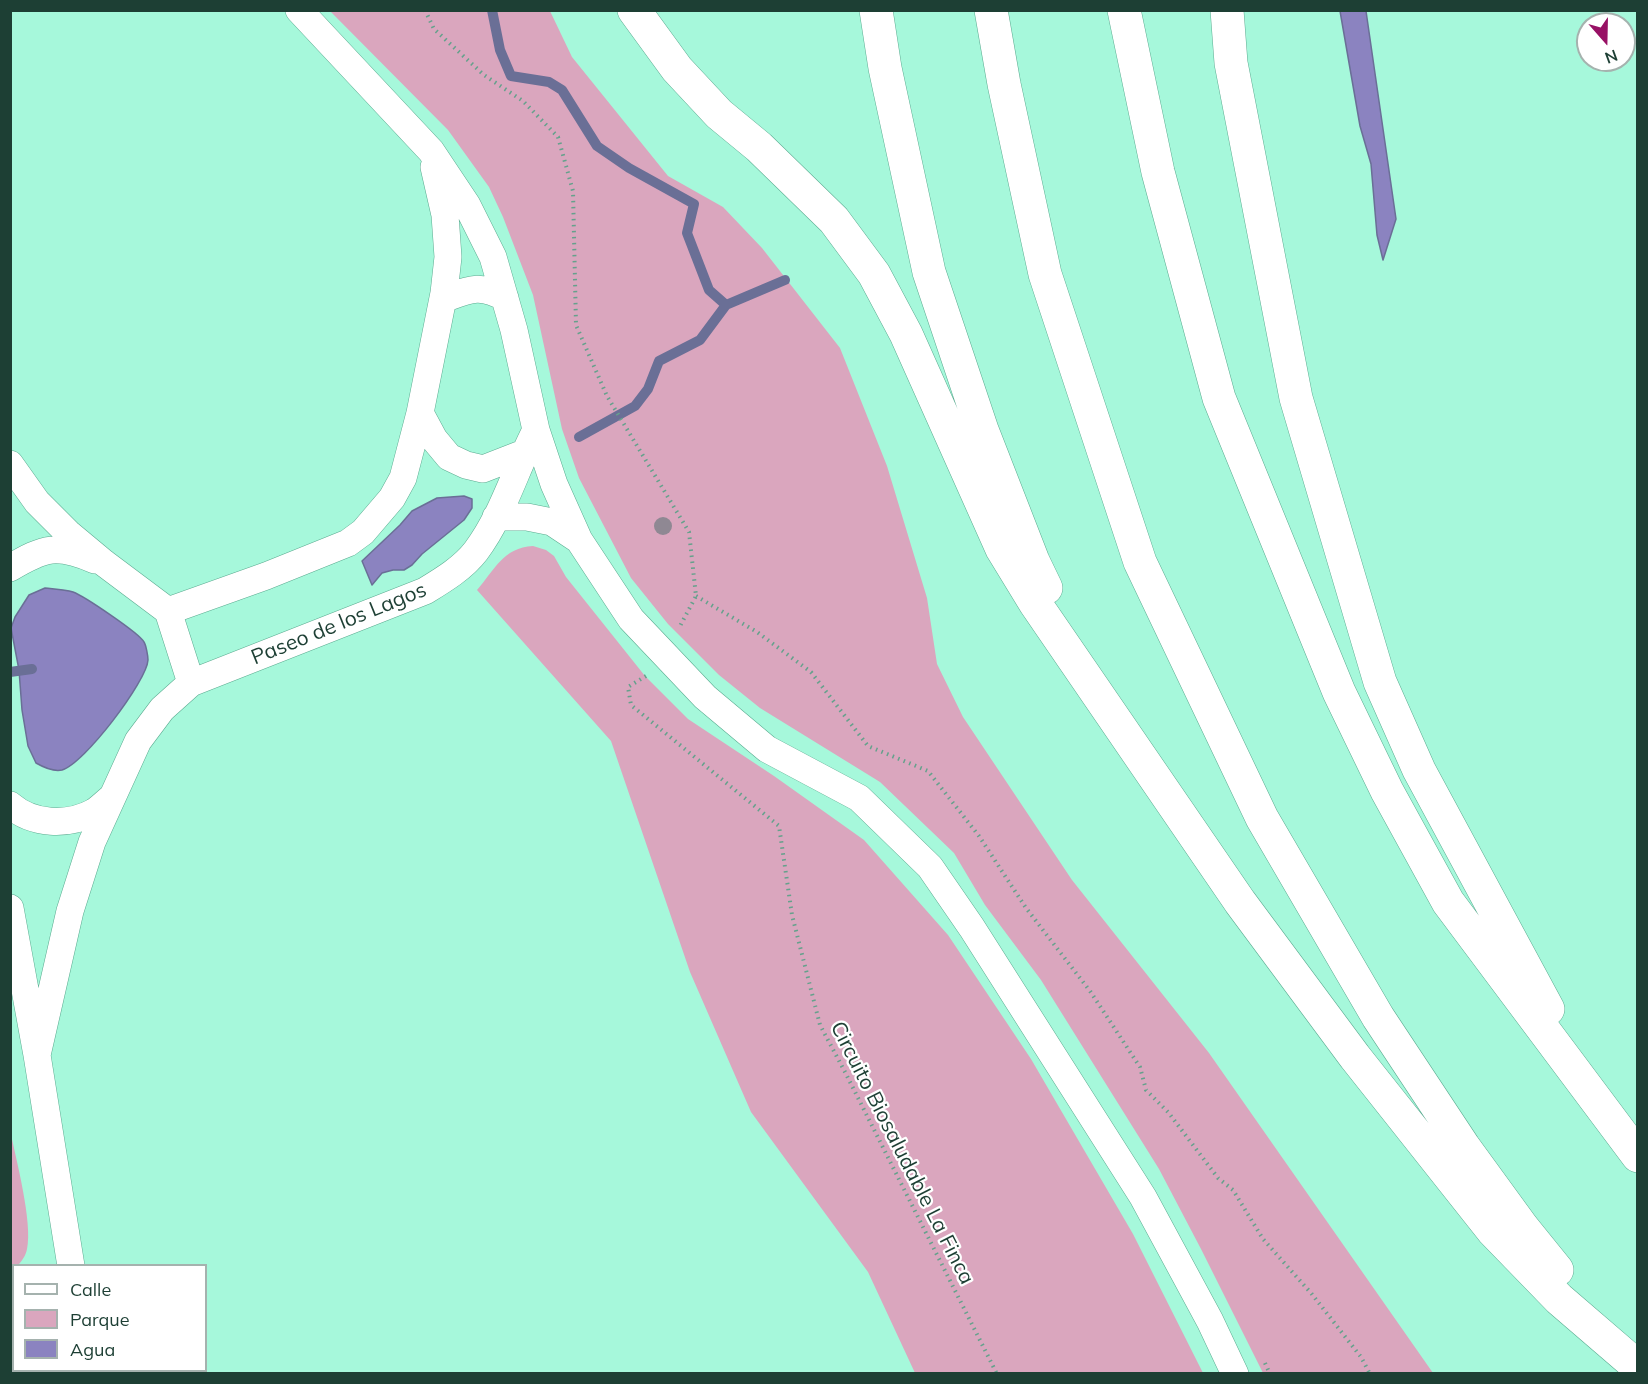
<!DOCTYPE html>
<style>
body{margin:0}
#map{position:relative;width:1648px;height:1384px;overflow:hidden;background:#a6f8db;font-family:Mulish,sans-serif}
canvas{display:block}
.frame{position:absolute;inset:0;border:12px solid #1d3f34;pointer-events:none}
.legend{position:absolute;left:12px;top:1264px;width:195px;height:108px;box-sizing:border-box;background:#fff;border:2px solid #a5b2ae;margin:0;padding:8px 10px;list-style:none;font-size:18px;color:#1d3f34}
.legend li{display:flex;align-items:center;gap:12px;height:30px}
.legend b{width:30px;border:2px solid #a5b2ae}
.north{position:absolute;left:1576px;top:12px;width:60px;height:60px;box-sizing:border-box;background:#fff;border:2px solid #a5b2ae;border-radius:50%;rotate:160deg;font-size:16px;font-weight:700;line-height:24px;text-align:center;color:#1d3f34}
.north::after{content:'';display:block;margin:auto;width:21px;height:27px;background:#981165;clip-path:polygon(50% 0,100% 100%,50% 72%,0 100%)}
</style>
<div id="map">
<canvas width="1648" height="1384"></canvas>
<div class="frame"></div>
<ul class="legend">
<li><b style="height:8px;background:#fff"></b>Calle</li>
<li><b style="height:16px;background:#daa6be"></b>Parque</li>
<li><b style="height:16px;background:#8b83c0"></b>Agua</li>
</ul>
<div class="north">N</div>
</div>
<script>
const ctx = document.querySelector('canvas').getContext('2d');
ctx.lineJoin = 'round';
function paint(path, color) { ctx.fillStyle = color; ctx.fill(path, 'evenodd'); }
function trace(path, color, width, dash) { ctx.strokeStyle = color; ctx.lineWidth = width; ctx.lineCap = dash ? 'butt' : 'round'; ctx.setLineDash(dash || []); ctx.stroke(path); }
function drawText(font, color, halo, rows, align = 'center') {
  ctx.font = font + ' Mulish,sans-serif'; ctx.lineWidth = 4.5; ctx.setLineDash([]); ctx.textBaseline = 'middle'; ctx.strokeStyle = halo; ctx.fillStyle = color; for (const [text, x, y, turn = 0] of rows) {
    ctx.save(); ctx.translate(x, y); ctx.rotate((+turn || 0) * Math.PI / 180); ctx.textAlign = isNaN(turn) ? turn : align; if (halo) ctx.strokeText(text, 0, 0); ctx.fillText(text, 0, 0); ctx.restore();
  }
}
const green = new Path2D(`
 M330,11H550L572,57L668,176L723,207L762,248L840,348L887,466L927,598L937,664L963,717L1072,880L1209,1053L1433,1373H1263L1201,1249L1159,1169L1041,980L985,905L954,853L880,782L760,708L719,675L668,624L631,578L579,478L562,429L533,295L503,217L489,187L448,130Z
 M533,546L546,550L554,556L566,577L645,676L688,719L774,776L864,840L948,935L1031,1059L1133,1234L1203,1373H915L868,1272L751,1112L690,972L611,741L477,590C495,569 503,548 533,546Z
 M10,1130C16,1159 33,1223 27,1249C26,1255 22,1261 18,1265L14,1266L13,1271L11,1274Z`);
const water = new Path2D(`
 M1340,11H1366L1396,219L1383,260L1377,235L1371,164L1360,126Z
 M464,496L472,499V508L464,520L422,554L412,565L404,570H393L382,573L372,585L362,561L400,525L412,511L437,498Z
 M45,588C54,589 64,589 73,592C84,596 139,633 144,642C146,645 148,656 148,660C147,681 84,764 62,770C53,772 43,767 36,763L28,746L22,710L19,670L11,628L15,617L29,595Z`);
const stream = new Path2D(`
 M492,10L500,50L511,76L549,82L562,90L597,146L629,168L694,204L687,233L709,290L726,305L700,340L659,361L648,389L635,406L579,437
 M726,305L785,280
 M10,672L32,669`);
const path = new Path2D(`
 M425,10L434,29L484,75L523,101L558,137L573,191L576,325L607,396L689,532L696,596L679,628
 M696,596L757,632L811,672L868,746L928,771L979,836L1026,908L1090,991L1140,1067L1146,1090L1168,1112L1218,1178L1233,1190L1263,1239L1311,1293L1361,1357L1370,1374
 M646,676L628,687L631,705L779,826L792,915L820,1025L845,1072L997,1374
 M1265,1363L1270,1374`);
const minor = new Path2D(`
 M299,10L431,151L467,205L493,257L514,330L536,430L554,484L579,540L631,619L705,697L767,749L859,798L930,867L972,928L1143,1197L1210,1321L1235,1374
 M443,299C468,290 480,283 505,298
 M420,413L434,439L449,457L466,465L483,469L524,453
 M10,464L37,502L68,533L104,563L168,611L191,683
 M496,517H527L552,522L579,540
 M10,568C45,547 57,544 95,560
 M168,611L266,576L348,543L363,532L392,498L403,478L420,413L444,293L448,257L445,215L434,167
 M10,805C33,825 68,826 94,812C100,808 106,802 112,797
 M10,908L37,1055L71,1266
 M37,1055L70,911L92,842L138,741L162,709L191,683L425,591C443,580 463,568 476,551C503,515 515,470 536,430
 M10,1320L14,1319
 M112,1370L114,1374`);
const motorway = new Path2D(`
 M634,10L677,69L719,114L759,147L834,220L874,274L906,334L1002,549L1035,603L1240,902L1355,1057L1493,1231L1559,1299L1638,1367
 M876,10L885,68L929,272L982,430L1033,561L1046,588
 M991,10L1004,84L1045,274L1140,562L1262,818L1378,1017L1464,1147L1523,1228L1557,1270
 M1124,10L1158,172L1219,398L1339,692L1387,791L1448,902L1638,1156
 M1227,10L1231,63L1296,398L1380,682L1419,770L1548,1009`);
const trees = [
 [663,526]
];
const streetNames = [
 ["Paseo de los Lagos",339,624,-22],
 ["Circuito Biosaludable La Finca",902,1153,63]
];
paint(green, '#daa6be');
paint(water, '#8b83c0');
trace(water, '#6a6f96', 1.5);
trace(stream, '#6a6f96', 10);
trace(minor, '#5bab90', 28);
trace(motorway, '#5bab90', 34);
trace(path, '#65a18c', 4, [1.5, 4.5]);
trace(minor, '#fff', 27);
trace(motorway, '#fff', 33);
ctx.fillStyle = '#8f8893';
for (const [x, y] of trees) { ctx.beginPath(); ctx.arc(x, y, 9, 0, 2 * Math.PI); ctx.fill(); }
drawText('21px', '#1d3f34', '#fff', streetNames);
</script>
